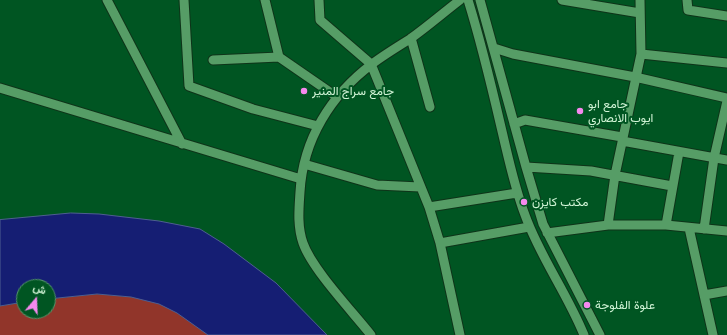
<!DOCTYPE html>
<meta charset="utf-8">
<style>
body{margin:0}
#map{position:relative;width:727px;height:335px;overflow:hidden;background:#052;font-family:Quicksand,Vazirmatn,sans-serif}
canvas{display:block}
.north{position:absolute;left:16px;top:279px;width:40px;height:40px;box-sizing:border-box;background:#052;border:1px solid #54956a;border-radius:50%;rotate:19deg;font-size:11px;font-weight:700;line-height:16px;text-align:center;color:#d2f5d7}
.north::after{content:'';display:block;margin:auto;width:14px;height:18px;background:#f589ee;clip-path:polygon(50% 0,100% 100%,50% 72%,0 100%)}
</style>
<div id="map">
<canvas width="727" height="335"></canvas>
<div class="north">ش</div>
</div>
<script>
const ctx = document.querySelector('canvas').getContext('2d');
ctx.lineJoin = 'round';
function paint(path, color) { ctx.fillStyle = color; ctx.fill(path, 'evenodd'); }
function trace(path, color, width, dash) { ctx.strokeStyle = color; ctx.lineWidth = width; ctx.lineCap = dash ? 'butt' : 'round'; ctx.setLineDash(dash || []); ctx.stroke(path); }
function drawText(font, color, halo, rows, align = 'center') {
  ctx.font = font + ' Quicksand,Vazirmatn,sans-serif'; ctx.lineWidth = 4; ctx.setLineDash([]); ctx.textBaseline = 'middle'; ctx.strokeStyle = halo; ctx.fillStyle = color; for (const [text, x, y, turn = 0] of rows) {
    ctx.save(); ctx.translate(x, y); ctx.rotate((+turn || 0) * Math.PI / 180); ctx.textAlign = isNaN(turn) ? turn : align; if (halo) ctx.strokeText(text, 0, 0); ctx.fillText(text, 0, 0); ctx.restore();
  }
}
const green = new Path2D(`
 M97,294C118,296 138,296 158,303C176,310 193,324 208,335H0V306L24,302V311H48V299Z`);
const water = new Path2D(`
 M71,213L99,214L159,221L200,229L224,244L276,283L327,335H208L177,313L159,304L131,297L97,294L48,299V287H24V302L0,306V220Z`);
const minor = new Path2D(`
 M107,0L182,144
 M184,0L189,86L253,109L318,126
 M265,0L279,57
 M319,0L320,20L371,64L429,207L440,243L460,335
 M468,0C481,42 491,84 501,127C508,156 514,186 525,215C540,257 567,293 584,335
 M480,0L526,167L543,224L600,335
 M562,0L640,13
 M687,0L688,10L727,16
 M411,38L430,107
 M494,48L513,54L635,77L727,98
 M641,54L727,63
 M213,60L279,57L337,97
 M0,88L301,179
 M514,124L525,120L622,137
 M622,141L727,160
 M304,164L377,185L420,187
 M526,167L591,171L672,186
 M429,207L517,193
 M608,225L615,175L641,54L640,0
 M666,225L679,152
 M689,228L713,335
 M704,229L714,158L727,101
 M547,233L608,225H666L727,231
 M440,243L529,227
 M704,295L727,291
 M371,335C352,311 312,269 303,243C297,226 299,208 300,192C303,139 331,95 372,64C384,55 397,47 410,39C427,27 443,13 460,0`);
const markers = [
 [304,91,4,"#f589ee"],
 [580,111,4,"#f589ee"],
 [524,202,4,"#f589ee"],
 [587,305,4,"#f589ee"]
];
const poiNames = [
 ["جامع سراج المنير",312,91],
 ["جامع ابو",588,104],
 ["ايوب الانصاري",588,118],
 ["مكتب كايزن",532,202],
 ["علوة الفلوجة",595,305]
];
paint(green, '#91352a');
paint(water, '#151e73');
trace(water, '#4e5e91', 1);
trace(minor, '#0e3419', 11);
trace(minor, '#569d66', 9);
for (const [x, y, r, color] of markers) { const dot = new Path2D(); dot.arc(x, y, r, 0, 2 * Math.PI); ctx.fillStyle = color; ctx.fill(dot); trace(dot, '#052', 1.5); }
drawText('12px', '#d2f5d7', '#052', poiNames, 'left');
</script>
